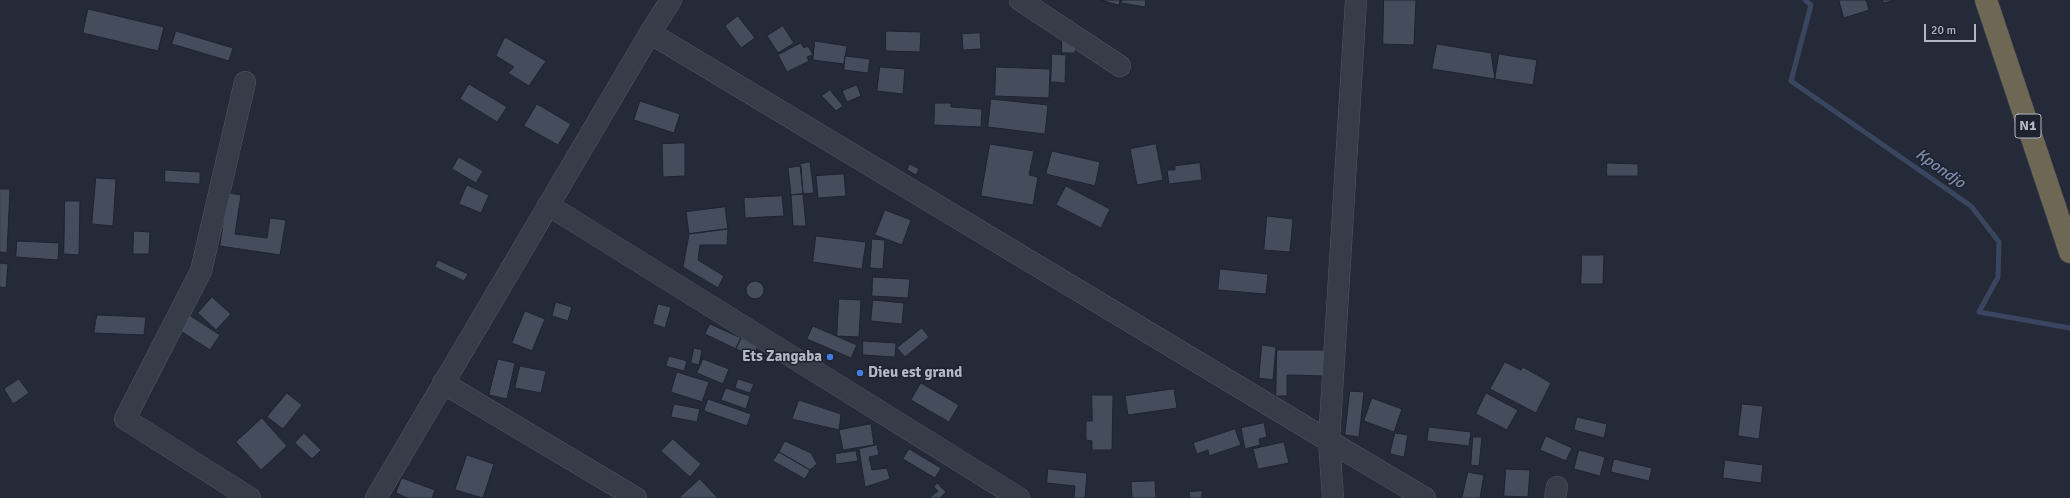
<!DOCTYPE html>
<style>
body{margin:0}
#map{position:relative;width:2070px;height:498px;overflow:hidden;background:#242a38;font-family:Signika,sans-serif}
canvas{display:block}
.scale{position:absolute;left:1924px;top:24px;width:52px;height:18px;box-sizing:border-box;border:2px solid #b2b7c5;border-top:0;padding-left:5px;font-size:12px;line-height:14px;white-space:nowrap;color:#b2b7c5;-webkit-text-stroke:3px #1c222e;paint-order:stroke}
</style>
<div id="map">
<canvas width="2070" height="498"></canvas>
<div class="scale">20 m</div>
</div>
<script>
const ctx = document.querySelector('canvas').getContext('2d');
ctx.lineJoin = 'round';
function trace(path, color, width, dash) { ctx.strokeStyle = color; ctx.lineWidth = width; ctx.lineCap = dash ? 'butt' : 'round'; ctx.setLineDash(dash || []); ctx.stroke(path); }
function paint(path, color) { ctx.fillStyle = color; ctx.fill(path, 'evenodd'); }
function drawText(font, color, halo, rows, align = 'center') {
  ctx.font = font + ' Signika,sans-serif'; ctx.lineWidth = 3; ctx.setLineDash([]); ctx.textBaseline = 'middle'; ctx.strokeStyle = halo; ctx.fillStyle = color; for (const [text, x, y, turn = 0] of rows) {
    ctx.save(); ctx.translate(x, y); ctx.rotate((+turn || 0) * Math.PI / 180); ctx.textAlign = isNaN(turn) ? turn : align; if (halo) ctx.strokeText(text, 0, 0); ctx.fillText(text, 0, 0); ctx.restore();
  }
}
const stream = new Path2D(`
 M1805,0L1811,5L1791,81L1971,206L1999,242L1998,277L1979,312L2070,328`);
const building = new Path2D(`
 M1101,0H1120L1119,5Z
 M1122,0H1146L1145,7L1122,3Z
 M1384,0H1416L1414,45L1383,44Z
 M1839,0H1866L1869,10L1844,18Z
 M1882,0H1895L1884,3Z
 M88,9L164,27L158,51L83,33Z
 M738,16L755,38L741,48L725,26Z
 M783,26L794,43L778,53L767,36Z
 M176,31L233,48L229,61L172,44Z
 M886,31L921,32L920,52L886,51Z
 M980,33L981,49L963,50L962,34Z
 M505,37L546,61L529,86L508,73L514,67L496,56Z
 M815,41L847,46L844,64L813,60Z
 M1062,41H1076L1075,53H1062Z
 M801,43L804,48L808,46L813,55L807,57L809,61L787,72L778,55Z
 M1437,44L1491,53L1495,79L1432,69Z
 M1052,54L1066,55L1065,83L1051,82Z
 M1499,54L1537,60L1533,85L1495,79Z
 M845,56L870,59L868,73L844,70Z
 M880,67L905,69L903,94L877,91Z
 M996,67L1050,69L1049,98L995,96Z
 M469,84L507,107L497,122L460,99Z
 M857,85L861,96L847,102L842,91Z
 M830,90L843,106L836,111L822,96Z
 M991,99L1048,105L1045,134L988,127Z
 M640,101L680,114L674,133L634,120Z
 M935,103H951V107L982,109L981,127L934,125Z
 M537,104L571,124L558,145L524,126Z
 M685,143V176L663,177L662,144Z
 M990,144L1034,151L1029,175L1038,177L1033,205L981,196Z
 M1156,144L1163,180L1137,185L1130,149Z
 M1052,151L1100,162L1095,186L1046,174Z
 M459,157L483,171L476,183L452,169Z
 M810,162L814,193L803,194L800,164Z
 M1200,163L1202,180L1169,184L1167,170H1175V166Z
 M1607,163L1638,164V176H1607Z
 M910,164L919,169L916,175L907,170Z
 M801,166L803,194L791,195L788,168Z
 M165,170L200,172V184L165,182Z
 M844,174L846,196L818,198L816,176Z
 M96,178L116,179L113,226L92,224Z
 M467,185L489,195L481,213L459,204Z
 M1066,186L1110,209L1101,228L1056,205Z
 M0,189H10L7,253L0,252Z
 M228,193L241,195L235,234L267,238L270,218L286,220L280,255L220,246Z
 M803,194L806,226H793L791,195Z
 M782,196L784,216L745,218L744,198Z
 M65,201H80L79,255L64,254Z
 M725,207L728,229L689,234L686,212Z
 M885,210L911,220L902,245L875,235Z
 M1267,216L1293,219L1290,252L1264,250Z
 M728,229L727,245H700L698,260L724,276L718,288L683,267L689,234Z
 M134,231L150,232L149,254H133Z
 M816,236L866,242L862,269L813,262Z
 M872,239L885,240L883,269L870,268Z
 M17,241L59,243L58,260L16,257Z
 M1582,255H1604L1603,284H1581Z
 M438,260L468,274L464,281L435,267Z
 M0,263L8,264L6,288L0,287Z
 M1220,269L1268,274L1266,294L1218,290Z
 M873,277L910,279L908,298L872,296Z
 M746 290a9 9 0 1 1 18 0a9 9 0 1 1-18 0Z
 M212,297L231,314L216,330L198,313Z
 M839,299L861,300L859,337L837,336Z
 M873,300L904,303L902,324L871,321Z
 M556,302L572,307L568,321L552,316Z
 M658,304L671,307L665,328L653,324Z
 M525,311L545,319L532,351L512,343Z
 M97,315L146,317L144,335L94,333Z
 M189,315L220,335L210,350L179,330Z
 M710,324L741,338L736,349L705,334Z
 M813,326L857,345L851,358L807,339Z
 M922,328L929,337L905,357L897,348Z
 M741,338L757,346L756,358L736,349Z
 M863,341L896,343L895,357L863,355Z
 M1262,345L1276,347L1273,380L1259,378Z
 M694,348L702,350L699,365L691,363Z
 M1277,350H1327V376L1287,375V396H1276Z
 M669,356L687,361L684,371L666,366Z
 M498,359L515,363L507,399L489,395Z
 M703,359L729,369L723,384L697,373Z
 M1505,362L1521,370L1523,367L1551,383L1536,413L1490,389Z
 M520,366L546,371L541,393L515,388Z
 M677,372L709,382L702,402L671,392Z
 M19,379L29,393L13,404L4,389Z
 M738,379L754,384L750,393L735,388Z
 M921,383L959,405L949,422L911,400Z
 M726,388L750,396L746,409L721,400Z
 M1174,389L1177,408L1128,415L1125,396Z
 M1350,391L1364,392L1359,437L1345,435Z
 M287,393L302,405L283,429L267,417Z
 M1486,393L1518,410L1507,430L1476,414Z
 M1092,395H1113L1112,450H1092V441L1086,440V421H1092Z
 M1372,398L1402,409L1394,432L1364,421Z
 M708,399L751,414L747,426L704,411Z
 M799,400L841,414L839,430L792,419Z
 M674,404L700,409L697,422L671,417Z
 M1742,404L1763,406L1759,439L1738,436Z
 M1577,417L1607,424L1604,438L1574,430Z
 M262,418L287,446L261,470L236,442Z
 M1264,423L1267,437L1259,439L1260,445L1245,449L1241,428Z
 M871,424L874,445L843,450L839,430Z
 M1429,427L1471,432L1469,446L1427,441Z
 M1235,429L1241,445L1209,456L1208,450L1197,454L1193,443Z
 M304,433L321,450L312,459L295,443Z
 M1395,433L1408,435L1404,457L1390,454Z
 M1546,436L1572,448L1566,461L1540,450Z
 M1473,437H1482L1479,466L1471,465Z
 M673,439L701,464L690,477L661,451Z
 M785,441L811,453L817,464L810,470L779,452Z
 M1284,442L1289,463L1258,469L1253,449Z
 M877,445L879,455L869,457L872,470L887,468L890,479L865,487L859,449Z
 M909,449L941,468L935,478L903,459Z
 M1579,450L1605,457L1600,476L1574,469Z
 M856,451L858,461L836,464L835,454Z
 M779,452L810,470L805,479L773,461Z
 M467,455L494,464L483,498L455,490Z
 M1614,459L1652,468L1649,481L1611,472Z
 M1725,460L1763,465L1761,483L1723,478Z
 M1048,469L1087,473L1085,498H1074L1075,486L1047,483Z
 M1506,469L1530,470L1528,497L1504,496Z
 M1468,472L1484,475L1480,498H1462Z
 M402,478L435,490L432,498H408L396,493Z
 M700,479L718,498H681L680,497Z
 M1155,481L1156,498H1132L1131,482Z
 M937,483L946,492L940,498H929L938,491L934,487Z
 M1202,491V498H1190L1189,492Z`);
const minor = new Path2D(`
 M1020,0L1120,66
 M650,33L1329,441L1356,0
 M245,82L201,271L125,419L250,498
 M548,205L1019,498
 M443,383L636,498
 M376,498L650,33L671,0
 M1333,498L1329,441L1425,498
 M1555,498L1557,487`);
const highway = new Path2D(`
 M1986,0L2070,252`);
const markers = [
 [830,357,4,"#3f7fe0"],
 [860,373,4,"#3f7fe0"]
];
const shields = [
 [2028,126,26]
];
const shieldNames = [
 ["N1",2028,126]
];
const poiNames = [
 ["Ets Zangaba",822,357],
 ["Dieu est grand",868,373,"left"]
];
const waterNames = [
 ["Kpondjo",1940,169,35]
];
trace(stream, '#3a4660', 5);
paint(building, '#454d5d');
trace(building, '#1e2430', 1);
trace(minor, '#525764', 22);
trace(highway, '#424754', 23);
trace(minor, '#373c49', 21);
trace(highway, '#6e6755', 22);
for (const [x, y, r, color] of markers) { const dot = new Path2D(); dot.arc(x, y, r, 0, 2 * Math.PI); ctx.fillStyle = color; ctx.fill(dot); trace(dot, '#1c222e', 1.5); }
for (const [x, y, w] of shields) { const box = new Path2D(); box.roundRect(x - w / 2, y - 12, w, 24, 3); ctx.fillStyle = '#1c222e'; ctx.fill(box); trace(box, '#b2b7c5', 1); }
drawText('bold 14px', '#b2b7c5', null, shieldNames);
drawText('bold 15px', '#b2b7c5', '#1c222e', poiNames, 'right');
drawText('italic 16px', '#7c8baa', '#1c222e', waterNames);
</script>
